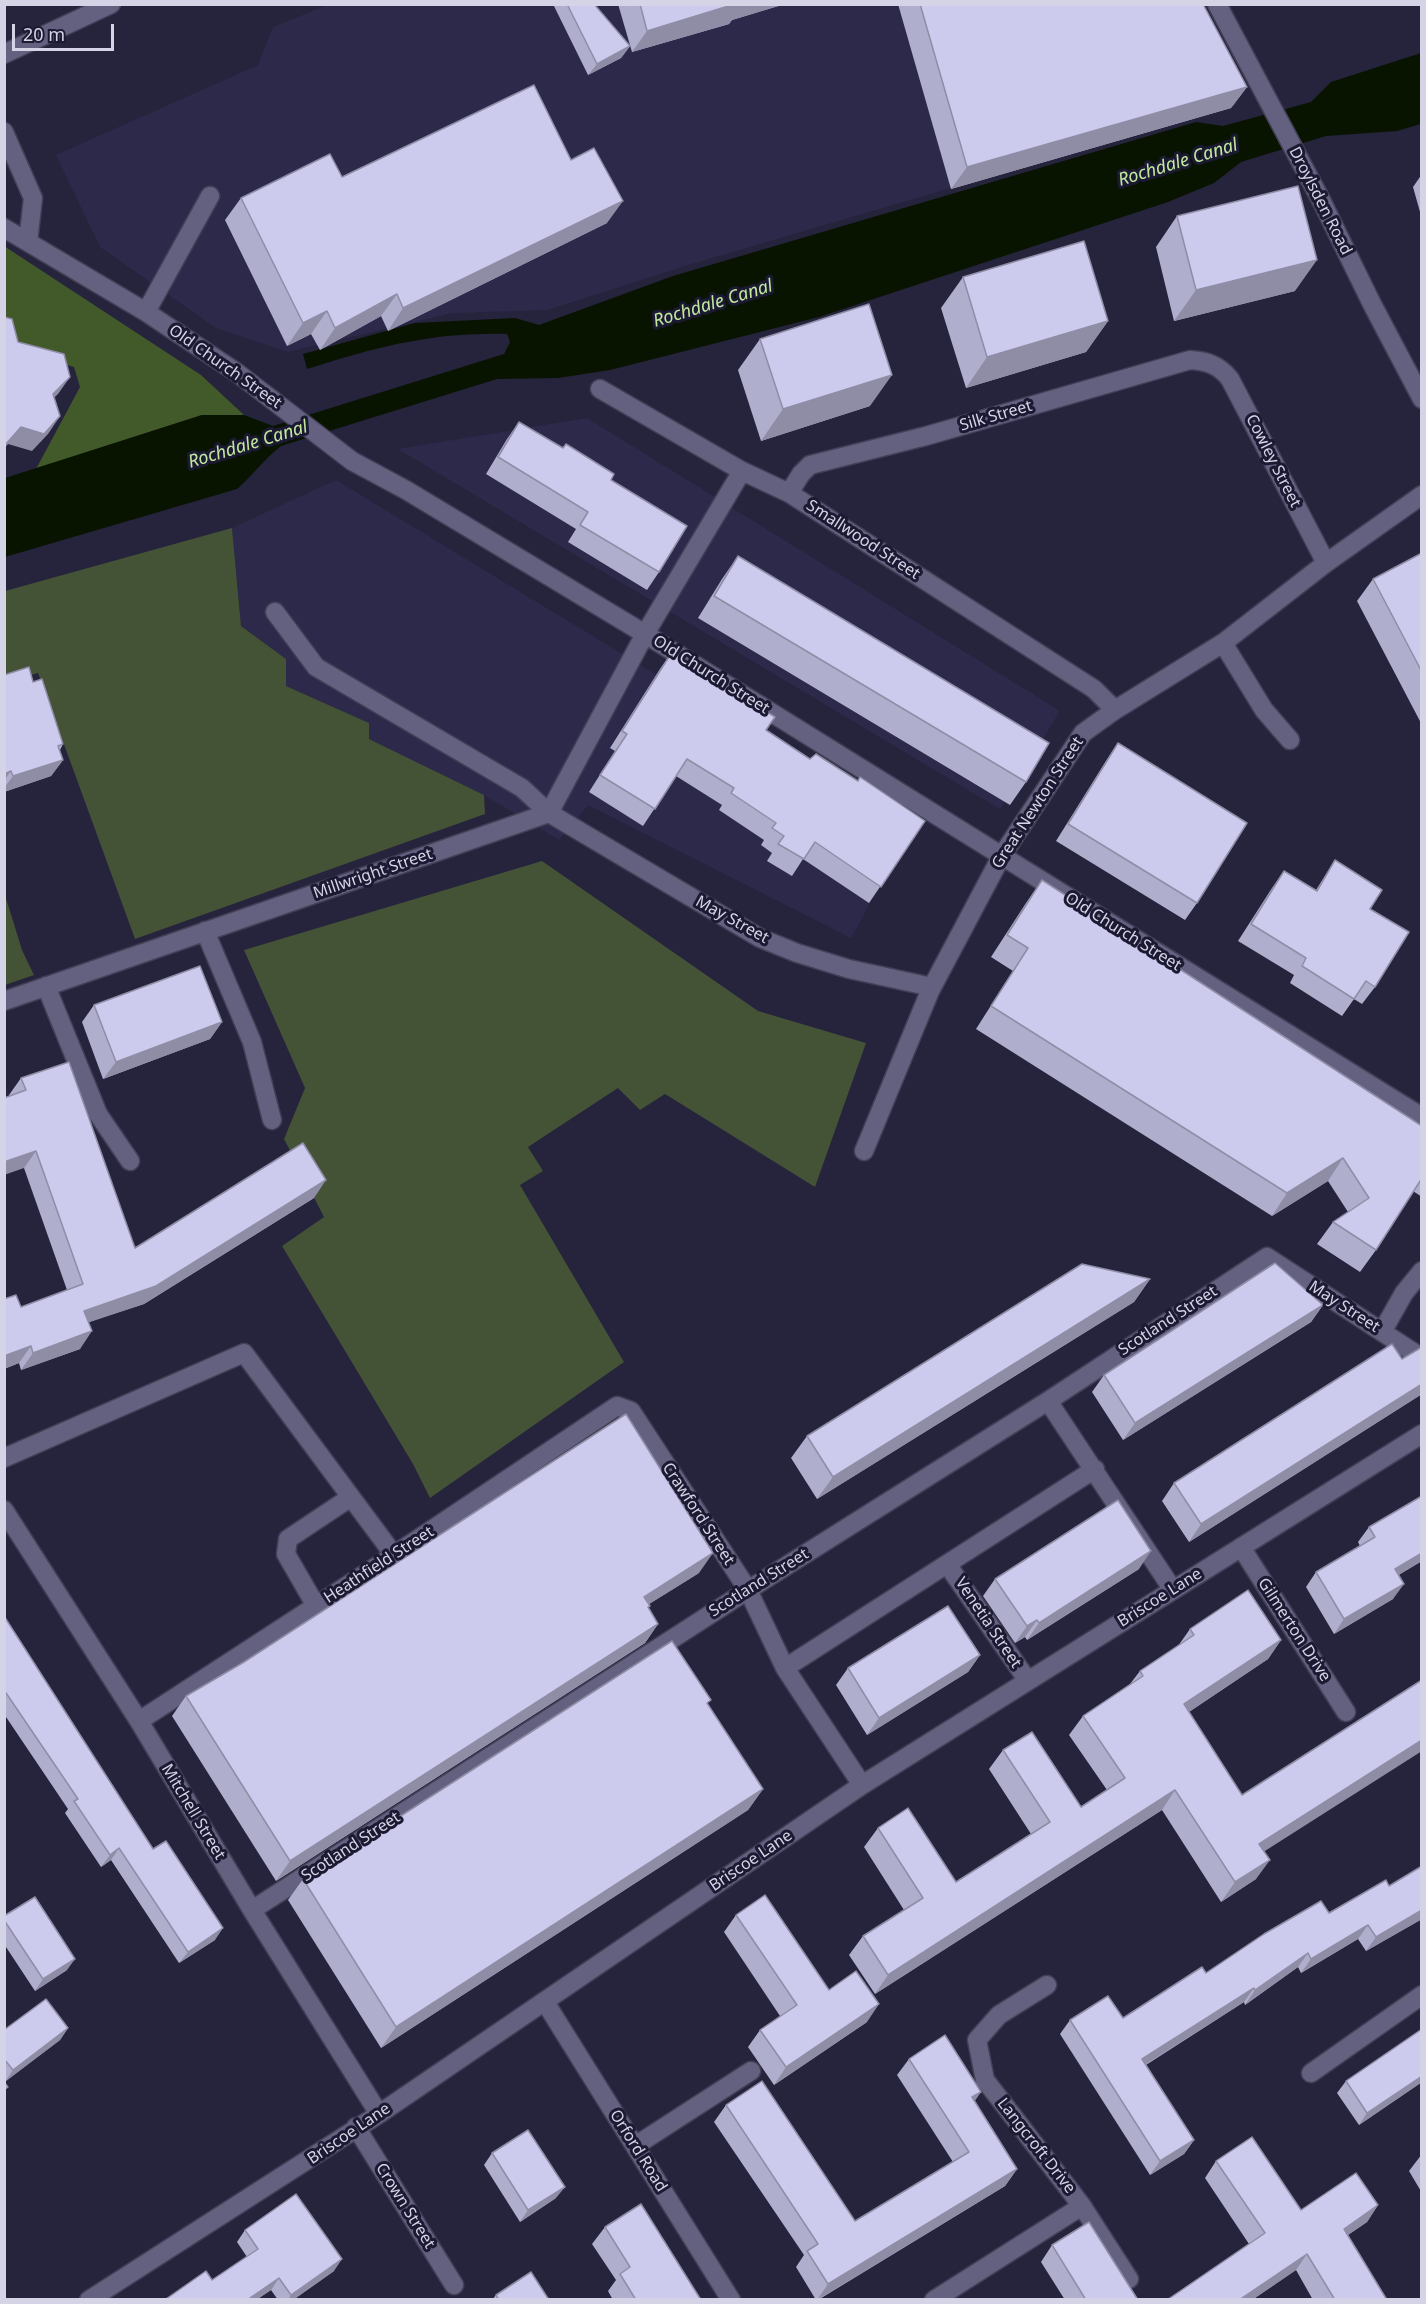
<!DOCTYPE html>
<style>
body{margin:0}
#map{position:relative;width:1426px;height:2304px;overflow:hidden;background:#26233d;font-family:"Noto Sans",sans-serif}
canvas{display:block}
.frame{position:absolute;inset:0;border:6px solid #d5d4e6;pointer-events:none}
.scale{position:absolute;left:12px;top:24px;width:102px;height:27px;box-sizing:border-box;border:3px solid #d5d4e6;border-top:0;padding-left:8px;font-size:18px;line-height:21px;white-space:nowrap;color:#d5d4e6;-webkit-text-stroke:4px #1c1933;paint-order:stroke}
</style>
<div id="map">
<canvas width="1426" height="2304"></canvas>
<div class="frame"></div>
<div class="scale">20 m</div>
</div>
<script>
const ctx = document.querySelector('canvas').getContext('2d');
ctx.lineJoin = 'round';
function paint(path, color) { ctx.fillStyle = color; ctx.fill(path, 'evenodd'); }
function trace(path, color, width, dash) { ctx.strokeStyle = color; ctx.lineWidth = width; ctx.lineCap = dash ? 'butt' : 'round'; ctx.setLineDash(dash || []); ctx.stroke(path); }
function drawText(font, color, halo, rows, align = 'center') {
  ctx.font = font + ' "Noto Sans",sans-serif'; ctx.lineWidth = 6; ctx.setLineDash([]); ctx.textBaseline = 'middle'; ctx.strokeStyle = halo; ctx.fillStyle = color; for (const [text, x, y, turn = 0] of rows) {
    ctx.save(); ctx.translate(x, y); ctx.rotate((+turn || 0) * Math.PI / 180); ctx.textAlign = isNaN(turn) ? turn : align; if (halo) ctx.strokeText(text, 0, 0); ctx.fillText(text, 0, 0); ctx.restore();
  }
}
const built = new Path2D(`
 M330,4L1182,5L1237,104L695,263L547,310L452,313L288,352L216,328L100,247L56,155L258,65L273,27Z
 M587,418L1060,711L1000,809L398,449Z
 M336,480L910,829L851,938L588,805L559,840L484,795L369,739V723L286,686V659L241,626L232,528Z`);
const green = new Path2D(`
 M232,528L241,626L286,659V686L369,723V739L484,795L485,814L135,939L38,673L5,683V591Z
 M542,861L758,1011L866,1043L815,1187L665,1094L640,1110L618,1088L528,1147L543,1171L520,1185L624,1362L430,1498L413,1464L282,1246L324,1217L284,1139L305,1088L244,950Z
 M5,895L22,950L34,975L5,985Z`);
const forest = new Path2D(`
 M4,246L201,375L244,415H202L36,469L80,387L74,367L19,351L5,336Z`);
const water = new Path2D(`
 M1421,53V124L1397,131L1326,136L1241,162L1214,183L1168,202L819,317L610,370L558,378L497,379L281,446C264,459 253,475 237,489L5,557V478L202,415H244L273,426L504,354L510,342L507,334C432,332 377,347 307,369L303,354L415,323L515,318L539,325L673,276L1196,122L1223,126L1311,102L1331,82Z`);
const minor = new Path2D(`
 M1217,4L1322,202L1372,304L1422,399
 M4,54L111,4
 M4,132L33,198L28,242
 M4,228L146,312L236,372L352,461L406,490L645,634L1422,1117
 M146,312L210,196
 M600,389L742,471L789,493L1094,689L1115,710
 M789,493L801,474L810,465L926,436L1190,360C1207,361 1219,365 1230,379L1326,563
 M275,612L316,667L522,788L549,813L760,938L797,953L849,969L932,987
 M1223,643L1264,710L1290,740
 M205,931L252,1042L272,1120
 M46,986L98,1114L130,1161
 M4,1001L549,813L645,634L742,471
 M864,1151L930,991L1001,857L1083,733L1115,710L1223,643L1326,563L1422,495
 M1382,1332L1404,1293L1422,1271
 M1048,1401L1173,1590
 M4,1458L244,1353L394,1555
 M4,1510L139,1721L252,1910L379,2114
 M1241,1547L1346,1712
 M947,1564L1028,1681
 M316,1606L286,1554L288,1539L351,1497
 M785,1668L1095,1469
 M139,1721L394,1555L617,1406L631,1411L748,1590L785,1668L862,1785
 M252,1910L748,1590L1048,1401L1267,1257L1422,1358
 M545,2002L731,2300
 M1311,2073L1422,1995
 M356,2127L454,2285
 M635,2146L751,2071
 M1082,2206L1129,2279
 M89,2300L379,2114L862,1785L1422,1434
 M934,2300L1082,2206L985,2080L977,2040L999,2015L1047,1985`);
const wall = new Path2D(`
 M553,4H594L630,46L621,58L588,75Z
 M618,4H785L732,20L729,24L632,52Z
 M898,4H1203L1247,87L1231,108L951,189Z
 M571,160L607,223L388,331L381,316L320,350L311,334L287,346L225,220L241,198L342,177Z
 M1422,174V219L1413,187Z
 M1177,216L1295,291L1174,321L1156,247Z
 M963,277L1108,321L1086,352L966,388L941,308Z
 M760,339L870,406L761,441L738,370Z
 M519,422L611,480L659,572L647,590L568,542L576,529L486,474L507,439Z
 M1422,553V725L1357,601L1373,579Z
 M738,556L1026,782L1010,805L698,618L722,579Z
 M672,652L766,730L810,759L857,781L925,821L869,903L803,859L792,876L767,861L772,853L761,845L764,840L719,810L722,805L676,776L643,826L589,792L615,751L610,748L660,669Z
 M4,675L33,682L63,744L60,750L63,760L51,776L4,792Z
 M1118,743L1197,903L1185,920L1056,841L1106,761Z
 M1335,860L1370,909L1375,987L1362,1004L1354,999L1342,1016L1290,983L1294,975L1238,941L1272,888L1284,871L1316,890Z
 M1042,880L1422,1126V1197L1413,1191L1376,1250L1360,1272L1317,1244L1333,1222L1348,1212L1328,1181L1272,1216L976,1029L1013,971L991,957L1026,903Z
 M94,1005L222,1022L210,1039L103,1079L82,1022Z
 M21,1078L135,1248L314,1198L144,1304L88,1322L80,1349L21,1370L19,1363L4,1369V1299L21,1307L67,1290L24,1168L9,1095Z
 M1150,1279L1134,1302L817,1499L791,1458L807,1436Z
 M1323,1305L1311,1322L1123,1440L1092,1392L1104,1375Z
 M1422,1347V1394L1189,1542L1162,1501L1174,1483L1402,1359Z
 M1422,1496V1561L1398,1575L1393,1599L1334,1634L1306,1587L1316,1572L1360,1546L1358,1542L1369,1527Z
 M1139,1569L1027,1640L1025,1637L1015,1643L983,1596L995,1579Z
 M699,1573L649,1604V1608L658,1624L645,1643L276,1881L172,1716L186,1696Z
 M4,1616L153,1849L215,1940L179,1963L111,1860L101,1867L65,1813L68,1809L4,1714Z
 M1190,1629L1281,1640L1268,1659L1189,1712L1264,1852L1256,1879L1221,1902L1162,1810L875,1994L849,1955L863,1936L904,1910L864,1847L878,1828L956,1882L1031,1834L989,1769L1003,1750L1081,1807L1107,1790L1069,1735L1083,1716L1130,1684L1140,1671L1178,1646Z
 M980,1655L968,1672L867,1735L836,1685L848,1668Z
 M708,1705L763,1789L748,1810L381,2048L288,1900L303,1879Z
 M1422,1866V1919L1366,1951L1358,1939L1301,1973L1298,1967L1245,2005L1244,2002L1146,2065L1194,2140L1184,2154L1150,2175L1060,2034L1070,2020L1123,2018L1206,1973L1329,1913L1389,1886Z
 M736,1915L829,1990L867,2022L774,2085L748,2047L760,2030L780,2016L724,1932Z
 M4,1916L67,1970L35,1991L4,1944Z
 M68,2028L60,2040L4,2082V2030Z
 M1422,2029V2082L1359,2125L1337,2093L1346,2081Z
 M909,2059L975,2101L1017,2169L1005,2186L818,2300H816L796,2267L804,2255L714,2122L726,2105L855,2221L953,2162L897,2075Z
 M492,2153L556,2198L520,2222L484,2165Z
 M1422,2154V2193L1409,2171Z
 M1216,2161L1301,2210L1378,2205L1367,2222L1348,2235L1387,2300H1313L1296,2270L1252,2300H1167L1249,2244L1205,2178Z
 M605,2227L701,2300H613L608,2291L616,2280L592,2244Z
 M245,2230L334,2271L293,2300H278L271,2290L256,2300H165L212,2280L247,2257L237,2242Z
 M1052,2245L1138,2300H1065L1041,2262Z
 M496,2295L549,2300H492Z`);
const shadedWall = new Path2D(`
 M735,4H785L732,20L729,24L632,52L647,31Z
 M630,46L621,58L588,75L597,64Z
 M1247,87L1231,108L951,189L967,167Z
 M623,201L607,223L388,331L403,308Z
 M1317,260L1295,291L1174,321L1196,290Z
 M397,294L381,316L320,350L335,328Z
 M327,311L311,334L287,346L303,323Z
 M1108,321L1086,352L966,388L987,357Z
 M892,375L870,406L761,441L783,409Z
 M70,377L58,394L40,411L53,394Z
 M60,416L48,434L32,451L8,444L4,449V445L21,427Z
 M63,760L51,776L4,792V788L13,776Z
 M11,771L4,781V774Z
 M222,1022L210,1039L103,1079L116,1062Z
 M36,1151L24,1168L4,1175V1162Z
 M1343,1158L1328,1181L1272,1216L1287,1193Z
 M326,1180L314,1198L144,1304L72,1328L84,1311Z
 M1150,1279L1134,1302L817,1499L833,1477Z
 M1323,1305L1311,1322L1123,1440L1135,1423Z
 M92,1331L80,1349L21,1370L33,1353Z
 M31,1346L19,1363L4,1369V1356Z
 M1422,1384V1394L1189,1542L1201,1524Z
 M1151,1551L1139,1569L1027,1640L1039,1623Z
 M713,1553L699,1573L630,1616L644,1597Z
 M1422,1553V1561L1384,1584L1395,1569Z
 M1404,1584L1393,1599L1334,1634L1344,1619Z
 M1037,1620L1025,1637L1015,1643L1027,1626Z
 M658,1624L645,1643L276,1881L290,1861Z
 M1281,1640L1268,1659L1171,1724L1184,1704Z
 M980,1655L968,1672L867,1735L879,1718Z
 M1422,1740V1751L1246,1863L1259,1844Z
 M763,1789L748,1810L381,2048L396,2027Z
 M1175,1790L1162,1810L875,1994L888,1975Z
 M119,1848L111,1860L101,1867L110,1855Z
 M1270,1860L1256,1879L1221,1902L1235,1882Z
 M1422,1910V1919L1366,1951L1376,1937Z
 M1368,1925L1358,1939L1301,1973L1311,1959Z
 M223,1928L215,1940L179,1963L188,1952Z
 M1308,1953L1298,1967L1245,2005L1255,1990Z
 M75,1959L67,1970L35,1991L43,1979Z
 M1254,1988L1244,2002L1132,2073L1142,2059Z
 M879,2004L867,2022L774,2085L786,2067Z
 M68,2028L60,2040L5,2082L13,2070Z
 M1422,2076V2082L1359,2125L1367,2113Z
 M981,2092L970,2108L972,2097Z
 M1194,2140L1184,2154L1150,2175L1160,2161Z
 M1017,2169L1005,2186L817,2300L828,2284Z
 M565,2187L556,2198L520,2222L528,2210Z
 M1378,2205L1367,2222L1333,2245L1344,2229Z
 M1307,2254L1296,2270L1252,2300H1239Z
 M342,2259L334,2271L293,2300H288L291,2295Z
 M279,2278L271,2290L256,2300H247Z`);
const building = new Path2D(`
 M567,4H594L630,46L597,64Z
 M640,4H735L647,31Z
 M920,4H1203L1247,87L967,167Z
 M534,85L571,160L594,148L623,201L403,308L397,294L335,328L327,311L303,323L241,198L330,154L342,177Z
 M1298,186L1317,260L1196,290L1177,216Z
 M1084,241L1108,321L987,357L963,277Z
 M869,304L892,375L783,409L760,339Z
 M4,317L12,319L18,342L64,354L70,377L53,394L60,416L44,434L21,427L5,445Z
 M519,422L563,448L566,444L614,474L611,480L687,526L659,572L580,525L588,512L498,457Z
 M1422,553V672L1373,579Z
 M738,556L1049,743L1026,782L714,596Z
 M672,652L775,717L766,730L810,759L816,754L858,781L860,777L925,821L881,887L815,842L804,859L778,844L784,836L772,828L776,823L731,793L734,788L687,759L655,809L600,775L627,734L622,731Z
 M29,667L33,682L42,679L63,744L58,746L63,760L13,776L11,771L4,774V675Z
 M1118,743L1247,823L1197,903L1068,824Z
 M1335,860L1382,890L1370,909L1409,932L1375,987L1366,981L1354,999L1302,966L1306,958L1251,924L1284,871L1317,891Z
 M1042,880L1422,1126V1178L1376,1250L1333,1222L1369,1198L1343,1158L1287,1193L991,1006L1028,948L1007,935Z
 M200,966L222,1022L116,1062L94,1005Z
 M69,1062L135,1248L303,1143L326,1180L156,1286L84,1311L92,1331L33,1353L31,1346L4,1356V1299L16,1295L21,1307L83,1284L36,1151L4,1162V1098L26,1090L21,1078Z
 M1275,1263L1323,1305L1135,1423L1104,1375Z
 M1082,1264L1150,1279L833,1477L807,1436Z
 M1392,1344L1402,1359L1422,1347V1384L1201,1524L1174,1483Z
 M626,1414L713,1553L644,1597L650,1606L648,1607L658,1624L290,1861L186,1696L244,1662Z
 M1422,1496V1553L1395,1569L1404,1584L1344,1619L1316,1572L1375,1537L1369,1527Z
 M1118,1500L1151,1551L1039,1623L1037,1620L1027,1626L995,1579Z
 M1248,1590L1281,1640L1184,1704L1242,1795L1422,1680V1740L1259,1844L1270,1860L1235,1882L1175,1790L888,1975L863,1936L923,1898L878,1828L908,1808L956,1882L1050,1822L1003,1750L1032,1732L1081,1807L1125,1778L1083,1716L1143,1676L1140,1671L1194,1635L1190,1629Z
 M948,1606L980,1655L879,1718L848,1668Z
 M4,1616L153,1849L166,1841L223,1928L188,1952L119,1848L110,1855L74,1801L78,1799L4,1690Z
 M672,1641L711,1700L707,1703L763,1789L396,2027L303,1879Z
 M1422,1866V1910L1376,1937L1368,1925L1311,1959L1308,1953L1255,1990L1254,1988L1142,2059L1194,2140L1160,2161L1070,2020L1108,1996L1123,2018L1202,1967L1206,1973L1264,1934L1321,1901L1329,1913L1386,1880L1389,1886Z
 M765,1895L829,1990L856,1971L879,2004L786,2067L760,2030L797,2005L736,1915Z
 M35,1897L75,1959L43,1979L4,1920V1916Z
 M46,1999L68,2028L13,2070L4,2059V2030Z
 M1422,2029V2076L1367,2113L1346,2081Z
 M945,2035L981,2092L972,2097L1017,2169L828,2284L807,2251L818,2244L726,2105L762,2081L855,2221L969,2152L909,2059Z
 M4,2082L8,2087L4,2090Z
 M528,2130L565,2187L528,2210L492,2153Z
 M1252,2137L1301,2210L1356,2173L1378,2205L1344,2229L1387,2300H1335L1307,2254L1239,2300H1167L1265,2233L1216,2161Z
 M296,2194L342,2259L291,2295L279,2278L247,2300H167L166,2299L206,2271L212,2280L258,2249L245,2230Z
 M641,2204L701,2300H636L620,2274L630,2267L605,2227Z
 M1089,2222L1138,2300H1086L1052,2245Z
 M531,2272L549,2300H499L496,2295Z`);
const streetNames = [
 ["Droylsden Road",1320,201,63],
 ["Old Church Street",225,367,35],
 ["Silk Street",996,416,-16],
 ["Cowley Street",1273,461,63],
 ["Smallwood Street",863,540,33],
 ["Old Church Street",711,675,32],
 ["Great Newton Street",1038,803,-57],
 ["Millwright Street",373,874,-19],
 ["May Street",732,920,29],
 ["Old Church Street",1123,932,32],
 ["May Street",1344,1307,33],
 ["Scotland Street",1168,1321,-33],
 ["Crawford Street",698,1514,57],
 ["Heathfield Street",379,1565,-33],
 ["Scotland Street",759,1583,-32],
 ["Briscoe Lane",1160,1598,-32],
 ["Venetia Street",988,1623,56],
 ["Gilmerton Drive",1294,1630,57],
 ["Mitchell Street",193,1812,59],
 ["Scotland Street",351,1847,-33],
 ["Briscoe Lane",751,1861,-34],
 ["Briscoe Lane",349,2134,-34],
 ["Langcroft Drive",1036,2146,52],
 ["Orford Road",638,2151,58],
 ["Crown Street",405,2206,58]
];
const waterNames = [
 ["Rochdale Canal",1178,163,-17],
 ["Rochdale Canal",713,304,-17],
 ["Rochdale Canal",248,445,-17]
];
paint(built, '#2d294a');
paint(green, '#445236');
paint(forest, '#42592a');
paint(water, '#091400');
trace(minor, '#423f56', 21);
trace(minor, '#646180', 18);
paint(wall, '#afaecc');
paint(shadedWall, '#8f8da6');
paint(building, '#cccaed');
trace(building, '#8f8da6', 1.5);
drawText('16px', '#d5d4e6', '#1c1933', streetNames);
drawText('italic 18px', '#c2e89e', '#1c1933', waterNames);
</script>
